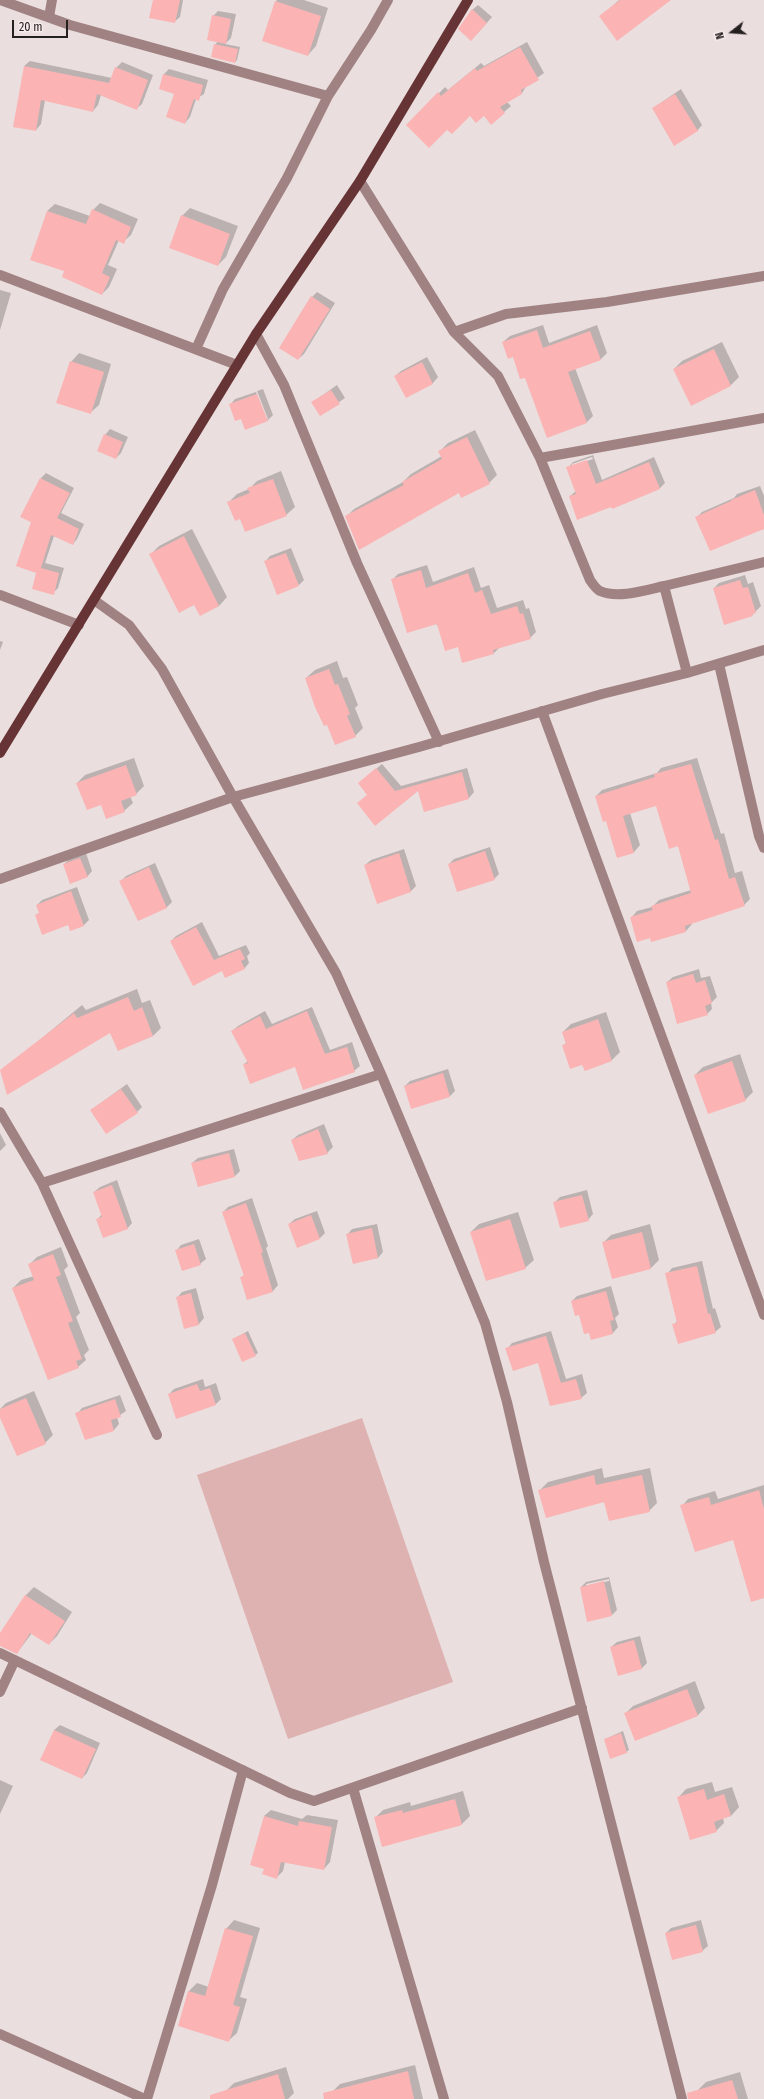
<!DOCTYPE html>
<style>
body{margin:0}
#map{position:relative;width:764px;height:2099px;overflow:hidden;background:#eadede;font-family:"Fira Sans Condensed",sans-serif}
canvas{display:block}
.north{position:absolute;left:712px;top:12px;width:40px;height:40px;-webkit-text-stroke:3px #f8ebeb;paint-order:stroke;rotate:253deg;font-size:11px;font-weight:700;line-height:16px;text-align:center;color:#252020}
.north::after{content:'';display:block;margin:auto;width:14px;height:18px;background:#252020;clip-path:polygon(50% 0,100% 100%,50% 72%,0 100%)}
.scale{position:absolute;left:12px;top:20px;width:56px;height:18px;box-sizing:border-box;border:2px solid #252020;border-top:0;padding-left:5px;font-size:12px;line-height:14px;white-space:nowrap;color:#252020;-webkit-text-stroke:3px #f8ebeb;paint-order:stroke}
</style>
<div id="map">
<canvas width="764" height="2099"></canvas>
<div class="north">N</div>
<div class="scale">20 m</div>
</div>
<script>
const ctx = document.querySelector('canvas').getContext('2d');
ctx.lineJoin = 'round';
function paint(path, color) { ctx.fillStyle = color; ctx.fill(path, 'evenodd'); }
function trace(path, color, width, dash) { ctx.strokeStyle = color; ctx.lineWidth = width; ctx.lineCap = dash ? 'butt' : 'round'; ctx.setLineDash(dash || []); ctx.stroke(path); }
const green = new Path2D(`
 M362,1418L453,1682L288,1739L197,1475Z`);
const shadow = new Path2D(`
 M154,0H183L180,17L174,22Z
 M277,0H304L328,8L316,46L308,55L276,1Z
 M619,0H669L600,17Z
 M478,5L492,17L477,34L472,10Z
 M218,11L236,14L231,38L225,44L240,47L237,60L235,62L215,45L218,41L213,16Z
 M527,42L544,73L527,85L522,93L507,102L511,106L504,112L470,115L447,128L408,125L445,87L448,90L481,63L484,66Z
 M30,61L112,78L116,68L122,62L153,75L142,104L136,109L101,95L98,105L93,111L45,100L41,124L36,130L24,66Z
 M169,69L208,80L204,94L196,99L190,117L185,123L175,93L160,89L164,74Z
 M681,89L702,125L697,131L653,108Z
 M100,203L138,219L131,235L123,242L119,240L108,265L117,269L109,287L102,294L47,211L55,204L90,216L93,210Z
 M190,208L238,226L226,257L218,265L182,216Z
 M0,290L11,293L0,330Z
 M317,292L335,303L304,354L298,359L312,297Z
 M543,325L549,343L597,325L607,353L601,359L575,368L593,416L586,423L526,376L503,342L510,336Z
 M722,342L739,377L731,385L674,369L682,361Z
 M79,353L111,364L99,405L90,413L71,362Z
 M427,357L438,377L433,383L406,397L395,376L401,371Z
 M337,385L345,398L320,415L313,402Z
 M263,389L273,415L268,420L241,418L230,405L235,399L256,392L266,419H268L257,391Z
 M110,429L128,437L121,453L116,458L105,435Z
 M475,430L497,475L489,483L459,492L346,517L354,509L403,482L411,474L442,456L440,451L448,443Z
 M593,455L602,480L654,457L665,483L660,488L612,506L570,496L576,491L568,468L573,462ZM592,457L593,459L572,466V464Z
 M281,471L295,507L286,515L240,518L229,502L237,494L249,489L257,481Z
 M46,473L74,488L61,513L84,524L77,539L73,544L54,536L45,563L64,568L58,588L53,593L38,572L32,522L22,516L41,478Z
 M760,486L764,496V528L697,517L702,512L734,498L737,494Z
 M192,529L227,597L219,606L200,615L195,603L151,554L159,546Z
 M291,548L304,580L299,585L265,562L270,556Z
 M427,565L433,582L474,567L481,588L489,585L497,608L523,600L526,609L529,608L536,632L530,638L499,648L494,653L458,646L392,580L398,574Z
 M745,575L748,584L753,582L761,606L752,615L714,588L719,583Z
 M0,641L3,642L0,650Z
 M337,661L343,678L347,677L358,705L355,708L363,728L355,736L306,678L315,670Z
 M134,758L144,786L136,794L130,796L133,803L124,811L102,804L77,783L85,775Z
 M697,758L721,834L724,833L735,873L742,871L750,899L744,905L691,922L692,924L686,931L652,941L650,937L631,918L637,911L652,907L659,900L691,890L678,845L657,805L630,813L640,845L634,852L617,857L606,820L596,796L602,790L657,773L661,768Z
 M382,764L401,786L467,768L474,792L469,798L424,810L418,790L368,794L365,778Z
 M490,847L499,874L494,879L449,864L454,859Z
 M404,849L416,886L411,891L378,903L365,865L371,860Z
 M86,853L92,871L87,877L64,864L69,859Z
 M155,863L172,902L167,907L138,920L121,881L126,876Z
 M77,887L89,920L84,925L68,924L36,915L40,912L37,905L42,900Z
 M202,922L219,956L246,945L250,953L247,956L249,963L244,969L223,970L171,941L176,936Z
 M699,969L701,978L710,976L717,997L711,1003L712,1009L707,1014L667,982L673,977Z
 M137,989L142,1003L150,1000L161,1028L153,1036L118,1050L110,1031L2,1071L82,1005L86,1010Z
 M312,1007L330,1050L352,1042L360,1066L354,1071L296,1066L244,1064L248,1061L232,1031L238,1026L265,1011L272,1024Z
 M606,1012L620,1052L612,1060L583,1064L563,1046L567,1042L563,1032L571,1024Z
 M740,1054L753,1092L745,1100L695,1075L703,1067Z
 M448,1069L455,1091L450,1096L412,1108L405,1086L410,1081Z
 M127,1084L142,1107L137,1112L91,1110Z
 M324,1124L333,1147L327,1153L292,1140L298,1135Z
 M0,1133L6,1145L0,1151Z
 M234,1149L240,1171L235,1176L198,1186L192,1163L198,1158Z
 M117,1180L132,1223L127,1229L97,1220L102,1214L94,1192L100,1187Z
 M587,1190L593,1214L588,1220L554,1203L560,1197Z
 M252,1198L268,1246L266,1248L278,1285L273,1291L248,1299L241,1278L245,1274L223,1212L228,1207Z
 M317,1211L325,1233L320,1238L298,1247L289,1224L295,1219Z
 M518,1212L534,1260L525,1268L471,1232L479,1224Z
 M377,1224L383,1252L378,1258L353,1263L347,1235L352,1229Z
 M650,1224L659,1260L651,1268L613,1278L603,1243L611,1235Z
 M199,1239L206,1259L200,1264L176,1251L181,1245Z
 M61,1247L68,1266L64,1270L80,1313L76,1317L89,1350L84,1355L86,1360L78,1367L13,1288L21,1280L34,1276L29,1265L37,1257Z
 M702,1261L713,1309L715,1308L721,1327L715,1332L674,1325L677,1321L667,1274L672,1268Z
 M611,1286L619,1314L615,1318L618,1327L613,1333L592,1339L590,1332L572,1301L577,1296Z
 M196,1288L204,1318L199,1324L185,1327L177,1298L182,1292Z
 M248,1331L258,1353L255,1355L233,1339Z
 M551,1331L566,1379L582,1374L587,1393L581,1398L550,1405L539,1362L507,1349L512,1343Z
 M203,1379L205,1387L216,1383L221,1399L216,1404L169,1394L174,1389Z
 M34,1391L53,1435L45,1443L0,1415V1409L6,1403Z
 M120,1395L126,1411L117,1417L119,1424L114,1430L85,1439L77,1414L82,1408Z
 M602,1468L604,1478L650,1468L657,1503L649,1511L540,1490L548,1482Z
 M764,1485V1597L733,1538L682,1506L688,1499L715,1491L718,1499Z
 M609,1577L617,1610L612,1615L581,1587L586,1582ZM609,1579V1581L586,1586V1584Z
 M34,1587L72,1612L57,1636L49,1644L32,1633L17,1653L0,1644V1635L26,1595Z
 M640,1636L647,1663L642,1668L611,1647L617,1642Z
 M695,1681L705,1708L697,1716L625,1714L633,1706Z
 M60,1725L100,1743L87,1773L82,1778L54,1730Z
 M623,1731L629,1750L626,1752L605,1739Z
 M0,1780L13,1786L0,1814Z
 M712,1782L715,1792L732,1787L739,1807L731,1816L723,1818L724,1823L716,1831L678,1798L686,1789Z
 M463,1791L470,1816L462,1824L375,1818L383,1810L410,1802L411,1806Z
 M271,1810L302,1819L307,1815L338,1820L330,1862L324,1869L285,1862L283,1871L276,1878L265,1868L264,1816Z
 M234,1920L260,1928L240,1997L247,1999L237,2033L228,2041L179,2025L189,1991L197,1983L209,1987L226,1929Z
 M701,1920L708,1946L702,1951L666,1933L671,1928Z
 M415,2065L423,2099H335L333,2091L340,2084Z
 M286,2067L294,2093L288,2099H228L226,2091L234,2083Z
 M740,2072L748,2099H701L698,2090L706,2082Z`);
const building = new Path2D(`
 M153,0H180L175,23L149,18Z
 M620,0H671L617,41L599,16Z
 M275,1L321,16L308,56L262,41Z
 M472,9L487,23L471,41L458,29Z
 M212,15L231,19L226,44L207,40Z
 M214,44L238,49L235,63L211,57Z
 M520,47L539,80L521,90L522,94L500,107L505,113L491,125L484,116L476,123L470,116L452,134L447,130L429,148L406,125L438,92L441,96L475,68L477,71Z
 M24,66L109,83L115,67L148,80L137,110L97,94L93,112L41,100L36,131L13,127Z
 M163,74L203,85L199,101L194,99L185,124L166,117L174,94L159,89Z
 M675,94L698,131L674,146L652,108Z
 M92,209L131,227L124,244L116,240L102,273L110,277L102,295L62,277L64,271L30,260L47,211L86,224Z
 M181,215L230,234L218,266L169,248Z
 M311,296L330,309L298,360L279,348Z
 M537,330L543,348L590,331L601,360L568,372L587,423L547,438L525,378L520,379L513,357L508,359L502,342Z
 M714,349L731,386L691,406L673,369Z
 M70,361L104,372L91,414L56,403Z
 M422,362L433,384L406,398L394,376Z
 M331,390L340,404L320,416L311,402Z
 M257,394L268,421L245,430L241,419L235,421L229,404Z
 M104,434L123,442L116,459L97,451Z
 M467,437L490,484L461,498L459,493L359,550L345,516L404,485L402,482L442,459L438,451Z
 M587,460L596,484L649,462L660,489L612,509L611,507L577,520L569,496L576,494L566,467Z
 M40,478L70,493L57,518L79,529L73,545L51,535L41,568L59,573L54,595L32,589L36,573L16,566L31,522L20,517Z
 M273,479L287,516L245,532L240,519L235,521L227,502L250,493L247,488Z
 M755,490L764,515V529L710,551L695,517L731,501V500Z
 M184,536L219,606L200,616L194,605L179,613L149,554Z
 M286,553L299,586L277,595L264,561Z
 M421,570L426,588L468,573L475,593L482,590L491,614L517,606L520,614L523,613L531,639L493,650L494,654L462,663L458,647L445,651L437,624L407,633L391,579Z
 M740,580L743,588L748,587L756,613L752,614L753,616L724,625L713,588Z
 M329,669L335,685L338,684L350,714L347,716L356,737L335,745L327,725L324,726L315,707L305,678Z
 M691,764L715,840L718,839L729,879L735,877L745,906L685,926L686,932L651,942L650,938L637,942L630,917L653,910L651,906L691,893L678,846L669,849L656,806L623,816L634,853L617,858L606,821L603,822L595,796L655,777L654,774Z
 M126,765L137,795L121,801L125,812L106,819L101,805L87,810L76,783Z
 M376,768L395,791L462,772L469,799L424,812L418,791L375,826L357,803L367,795L358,783Z
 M485,851L495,880L457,892L448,864Z
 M399,853L411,892L377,904L364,865Z
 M80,858L88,877L70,884L63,864Z
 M149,867L167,908L138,921L119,881Z
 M71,891L84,926L70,931L68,925L42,935L35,915L39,913L36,905Z
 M196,927L214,960L240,949L245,959L241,961L245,969L225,978L222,971L193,986L170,941Z
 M693,974L696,983L705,980L712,1003L705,1006L708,1015L677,1024L666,982Z
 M128,997L134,1011L142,1007L153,1036L118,1051L110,1033L7,1095L0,1070L74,1013L77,1018Z
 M307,1011L325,1054L347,1047L355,1072L303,1090L295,1067L250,1084L243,1064L248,1063L231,1031L260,1016L266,1029Z
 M598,1019L612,1061L585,1071L582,1065L570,1069L562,1045L566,1044L562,1032Z
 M732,1061L746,1101L708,1114L694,1075Z
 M443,1073L450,1097L411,1109L404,1086Z
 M121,1089L138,1113L106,1134L90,1110Z
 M318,1129L328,1154L299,1161L291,1140Z
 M229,1153L235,1177L198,1187L191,1163Z
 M112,1185L128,1229L103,1238L96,1219L102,1217L93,1192Z
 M582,1195L589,1221L560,1228L553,1202Z
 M246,1203L263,1252L261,1253L273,1292L247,1300L240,1277L244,1276L222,1212Z
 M311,1215L320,1239L297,1248L288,1224Z
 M510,1219L526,1269L486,1281L470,1232Z
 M372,1228L378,1258L353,1264L346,1234Z
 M642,1232L651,1269L612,1279L602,1242Z
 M194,1244L201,1265L182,1271L175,1250Z
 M53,1254L61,1275L56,1277L73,1321L68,1323L82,1359L76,1361L79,1368L48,1380L12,1288L34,1280L28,1264Z
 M697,1266L708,1314L710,1313L716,1333L678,1344L672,1324L677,1323L665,1273Z
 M606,1291L614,1320L610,1321L613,1334L591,1340L589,1333L584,1334L579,1315L575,1316L571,1301Z
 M191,1293L199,1325L184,1329L176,1297Z
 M245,1333L256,1356L242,1362L232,1339Z
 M546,1336L561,1383L576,1379L582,1399L550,1406L538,1363L513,1371L505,1348Z
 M197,1384L200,1391L210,1388L216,1405L176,1419L168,1394Z
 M26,1398L46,1444L17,1456L0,1418V1409Z
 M115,1399L121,1417L111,1420L114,1431L85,1440L75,1413Z
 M594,1475L596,1485L642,1475L650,1512L609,1521L604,1502L546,1518L538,1490Z
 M759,1490L764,1509V1598L751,1602L733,1540L695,1552L680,1505L709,1497L711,1505Z
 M604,1581L612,1616L587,1622L580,1587Z
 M25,1595L65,1621L49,1645L30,1633L17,1654L0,1646V1633Z
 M634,1640L642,1669L618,1676L610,1647Z
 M687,1689L698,1716L635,1741L624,1713Z
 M54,1730L96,1749L82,1779L40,1760Z
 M621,1733L627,1753L610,1759L604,1739Z
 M704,1789L707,1800L724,1794L731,1816L714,1822L717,1832L690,1840L677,1797Z
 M455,1799L462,1825L382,1847L374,1817L402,1810L403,1813Z
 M264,1816L298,1826L299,1821L332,1827L324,1870L281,1862L277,1879L262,1874L264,1869L250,1865Z
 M696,1925L703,1952L672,1960L665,1933Z
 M225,1928L253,1936L233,2005L240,2007L229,2042L178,2026L188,1991L205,1996Z
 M408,2071L414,2099H324L323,2093Z
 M278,2074L285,2099H210V2095Z
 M732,2080L738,2099H688L687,2093Z`);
const minor = new Path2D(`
 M0,0L70,25L328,96
 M49,17L52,0
 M360,181L454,332L498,376L540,458L590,580C592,583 596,589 600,591C618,599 646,590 664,586L687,673
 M0,275L237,365
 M454,332L506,314L607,302L764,276
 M256,334L284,385L357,563L439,742
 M196,349L223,289L287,178L328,96L371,30L388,0
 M540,458L764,418
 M664,586L764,562
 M0,595L79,625
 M94,600L129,625L162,669L233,797L336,973L381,1074L485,1323L507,1402L544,1562L682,2099
 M719,664L759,836L764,848
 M542,711L764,1315
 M0,879L233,797L419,747L602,694L687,673L764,650
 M0,1112L42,1183L157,1435
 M42,1183L381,1074
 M0,1653L290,1793L314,1801L582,1708
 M0,1692L15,1660
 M353,1788L444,2099
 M0,2034L145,2099
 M147,2099L212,1885L243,1770`);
const major = new Path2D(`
 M0,753L256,334L360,181L468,0`);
paint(green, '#deb2b1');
paint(shadow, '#0003');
paint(building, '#fbb3b3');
trace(minor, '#a18282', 10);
trace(major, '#673436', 10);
</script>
